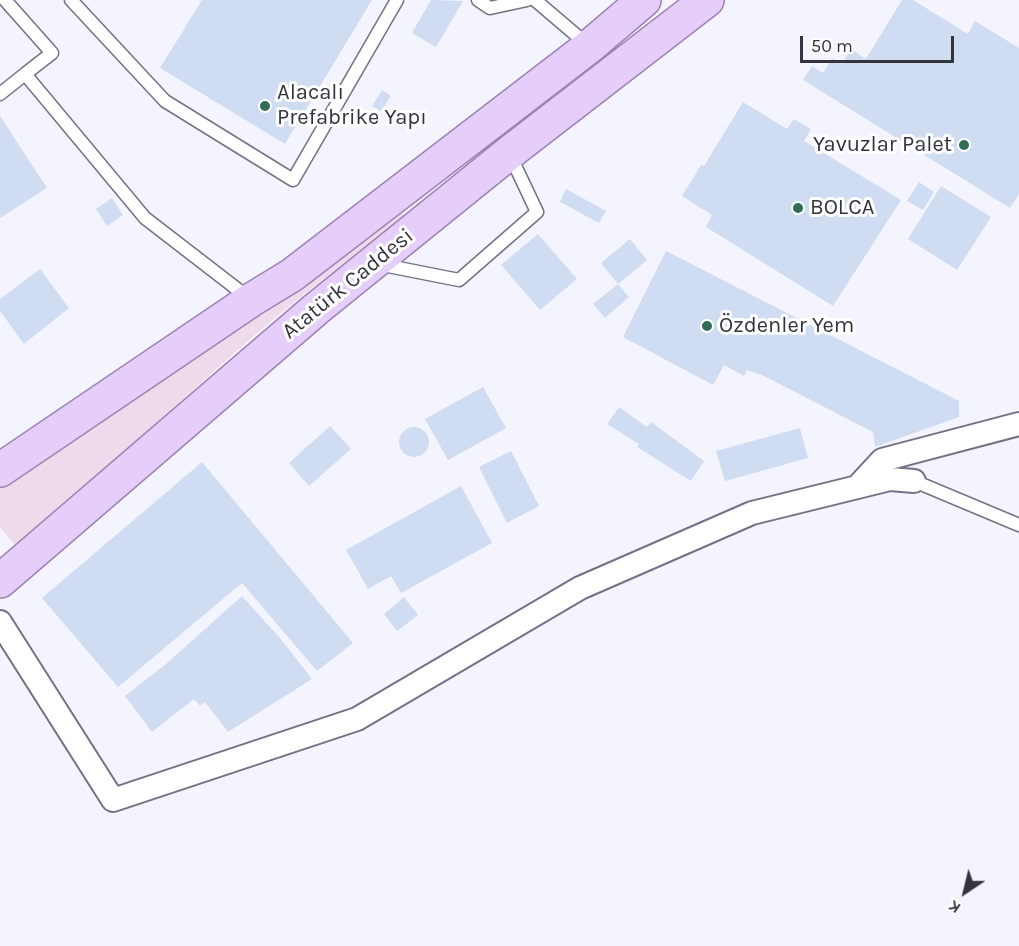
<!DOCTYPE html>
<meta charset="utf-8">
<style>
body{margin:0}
#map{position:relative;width:1019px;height:946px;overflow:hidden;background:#f4f4fe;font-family:Karla,sans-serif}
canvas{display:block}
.north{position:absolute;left:935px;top:862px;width:60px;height:60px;-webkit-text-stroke:4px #fff;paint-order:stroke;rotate:215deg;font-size:16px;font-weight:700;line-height:24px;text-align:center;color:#34343d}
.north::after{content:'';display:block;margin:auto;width:21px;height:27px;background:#34343d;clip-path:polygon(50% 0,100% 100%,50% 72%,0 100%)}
.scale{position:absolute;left:800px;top:36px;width:154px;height:27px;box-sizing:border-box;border:3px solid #34343d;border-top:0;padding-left:8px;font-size:18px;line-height:21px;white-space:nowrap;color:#34343d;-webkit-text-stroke:4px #fff;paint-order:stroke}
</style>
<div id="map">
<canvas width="1019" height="946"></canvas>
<div class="north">K</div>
<div class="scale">50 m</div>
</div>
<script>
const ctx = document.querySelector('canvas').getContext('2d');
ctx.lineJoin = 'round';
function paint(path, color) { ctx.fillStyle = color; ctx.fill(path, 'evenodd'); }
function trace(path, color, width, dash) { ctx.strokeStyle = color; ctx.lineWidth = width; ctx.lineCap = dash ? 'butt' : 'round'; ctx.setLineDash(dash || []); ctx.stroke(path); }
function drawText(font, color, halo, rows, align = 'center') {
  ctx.font = font + ' Karla,sans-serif'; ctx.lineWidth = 6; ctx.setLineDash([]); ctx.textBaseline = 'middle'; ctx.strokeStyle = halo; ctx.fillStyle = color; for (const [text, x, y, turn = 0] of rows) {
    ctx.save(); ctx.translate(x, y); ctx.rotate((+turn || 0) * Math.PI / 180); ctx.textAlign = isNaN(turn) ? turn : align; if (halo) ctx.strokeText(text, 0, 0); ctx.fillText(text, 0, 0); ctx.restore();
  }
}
const green = new Path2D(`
 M397,207L405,217C349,259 293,301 241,347C166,414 92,481 17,547L0,527V486Z`);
const building = new Path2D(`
 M202,0H372L285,144L160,68Z
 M431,0L463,1L436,47L412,33Z
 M902,0H913L968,34L975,21L1019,48V194L1010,208L803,80L812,66L823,73L832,58L842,64L851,49L866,59Z
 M382,90L391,96L381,111L372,106Z
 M743,102L787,129L794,119L811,129L804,141L901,200L833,306L706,227L712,215L682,196L701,165L704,166Z
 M0,116L47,188L0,218Z
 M919,182L934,192L923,210L907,201Z
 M941,186L991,217L957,270L908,239Z
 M566,189L606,211L599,223L560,202Z
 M112,198L123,215L107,226L96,209Z
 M538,234L577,279L540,310L501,265Z
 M630,239L647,260L618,284L601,263Z
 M666,251L959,401V417L875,447L873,432L762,375L747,370L744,376L724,365L713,385L623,337Z
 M40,269L69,308L24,344L0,311V299Z
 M618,284L629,297L605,318L593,304Z
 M483,387L506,428L448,460L425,419Z
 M619,407L647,427L651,422L704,461L691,481L637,447L639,444L607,424Z
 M330,426L351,449L309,486L289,463Z
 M399 442a15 15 0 1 1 30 0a15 15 0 1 1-30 0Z
 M800,428L808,458L725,481L716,451Z
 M511,451L539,506L507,523L479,467Z
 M202,462L353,643L317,671L242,583L118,687L42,598Z
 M461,486L492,543L401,593L391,576L368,589L346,550Z
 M242,596L280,638L312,679L228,732L205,702L200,706L194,699L152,732L125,696L166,664Z
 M404,597L418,615L397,631L384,614Z`);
const lane = new Path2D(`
 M5,0L52,53L25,74L145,218L250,299
 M71,0L165,101L293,180L397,0
 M478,0L490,8L527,0
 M535,0L589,46
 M0,94L25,74
 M378,264L459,280L537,212L510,155
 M914,481L1019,525`);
const street = new Path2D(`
 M857,487L882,460L1019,424
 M0,622L113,800L357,719L580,588L752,513L890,479L914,481`);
const primary = new Path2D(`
 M0,470L251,300L292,275L590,46L644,0
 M0,581L316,309L509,153L707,0`);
const markers = [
 [265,106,6,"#306c57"],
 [964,145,6,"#306c57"],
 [798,208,6,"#306c57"],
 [707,326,6,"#306c57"]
];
const poiNames = [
 ["Alacalı",277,93],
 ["Prefabrike Yapı",277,118],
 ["Yavuzlar Palet",952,145,"right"],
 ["BOLCA",810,208],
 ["Özdenler Yem",719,326]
];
const streetNames = [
 ["Atatürk Caddesi",348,284,-39]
];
paint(green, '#efdaeb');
paint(building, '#d0dcf2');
trace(lane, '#727287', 15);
trace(street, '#727287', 26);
trace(primary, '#9d83b5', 36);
trace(lane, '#fff', 12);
trace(street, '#fff', 22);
trace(primary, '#e6cefa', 33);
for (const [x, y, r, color] of markers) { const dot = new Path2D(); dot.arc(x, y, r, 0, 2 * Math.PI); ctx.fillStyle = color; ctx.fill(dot); trace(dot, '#fff', 2); }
drawText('22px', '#34343d', '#fff', poiNames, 'left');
drawText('22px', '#34343d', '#fff', streetNames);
</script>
